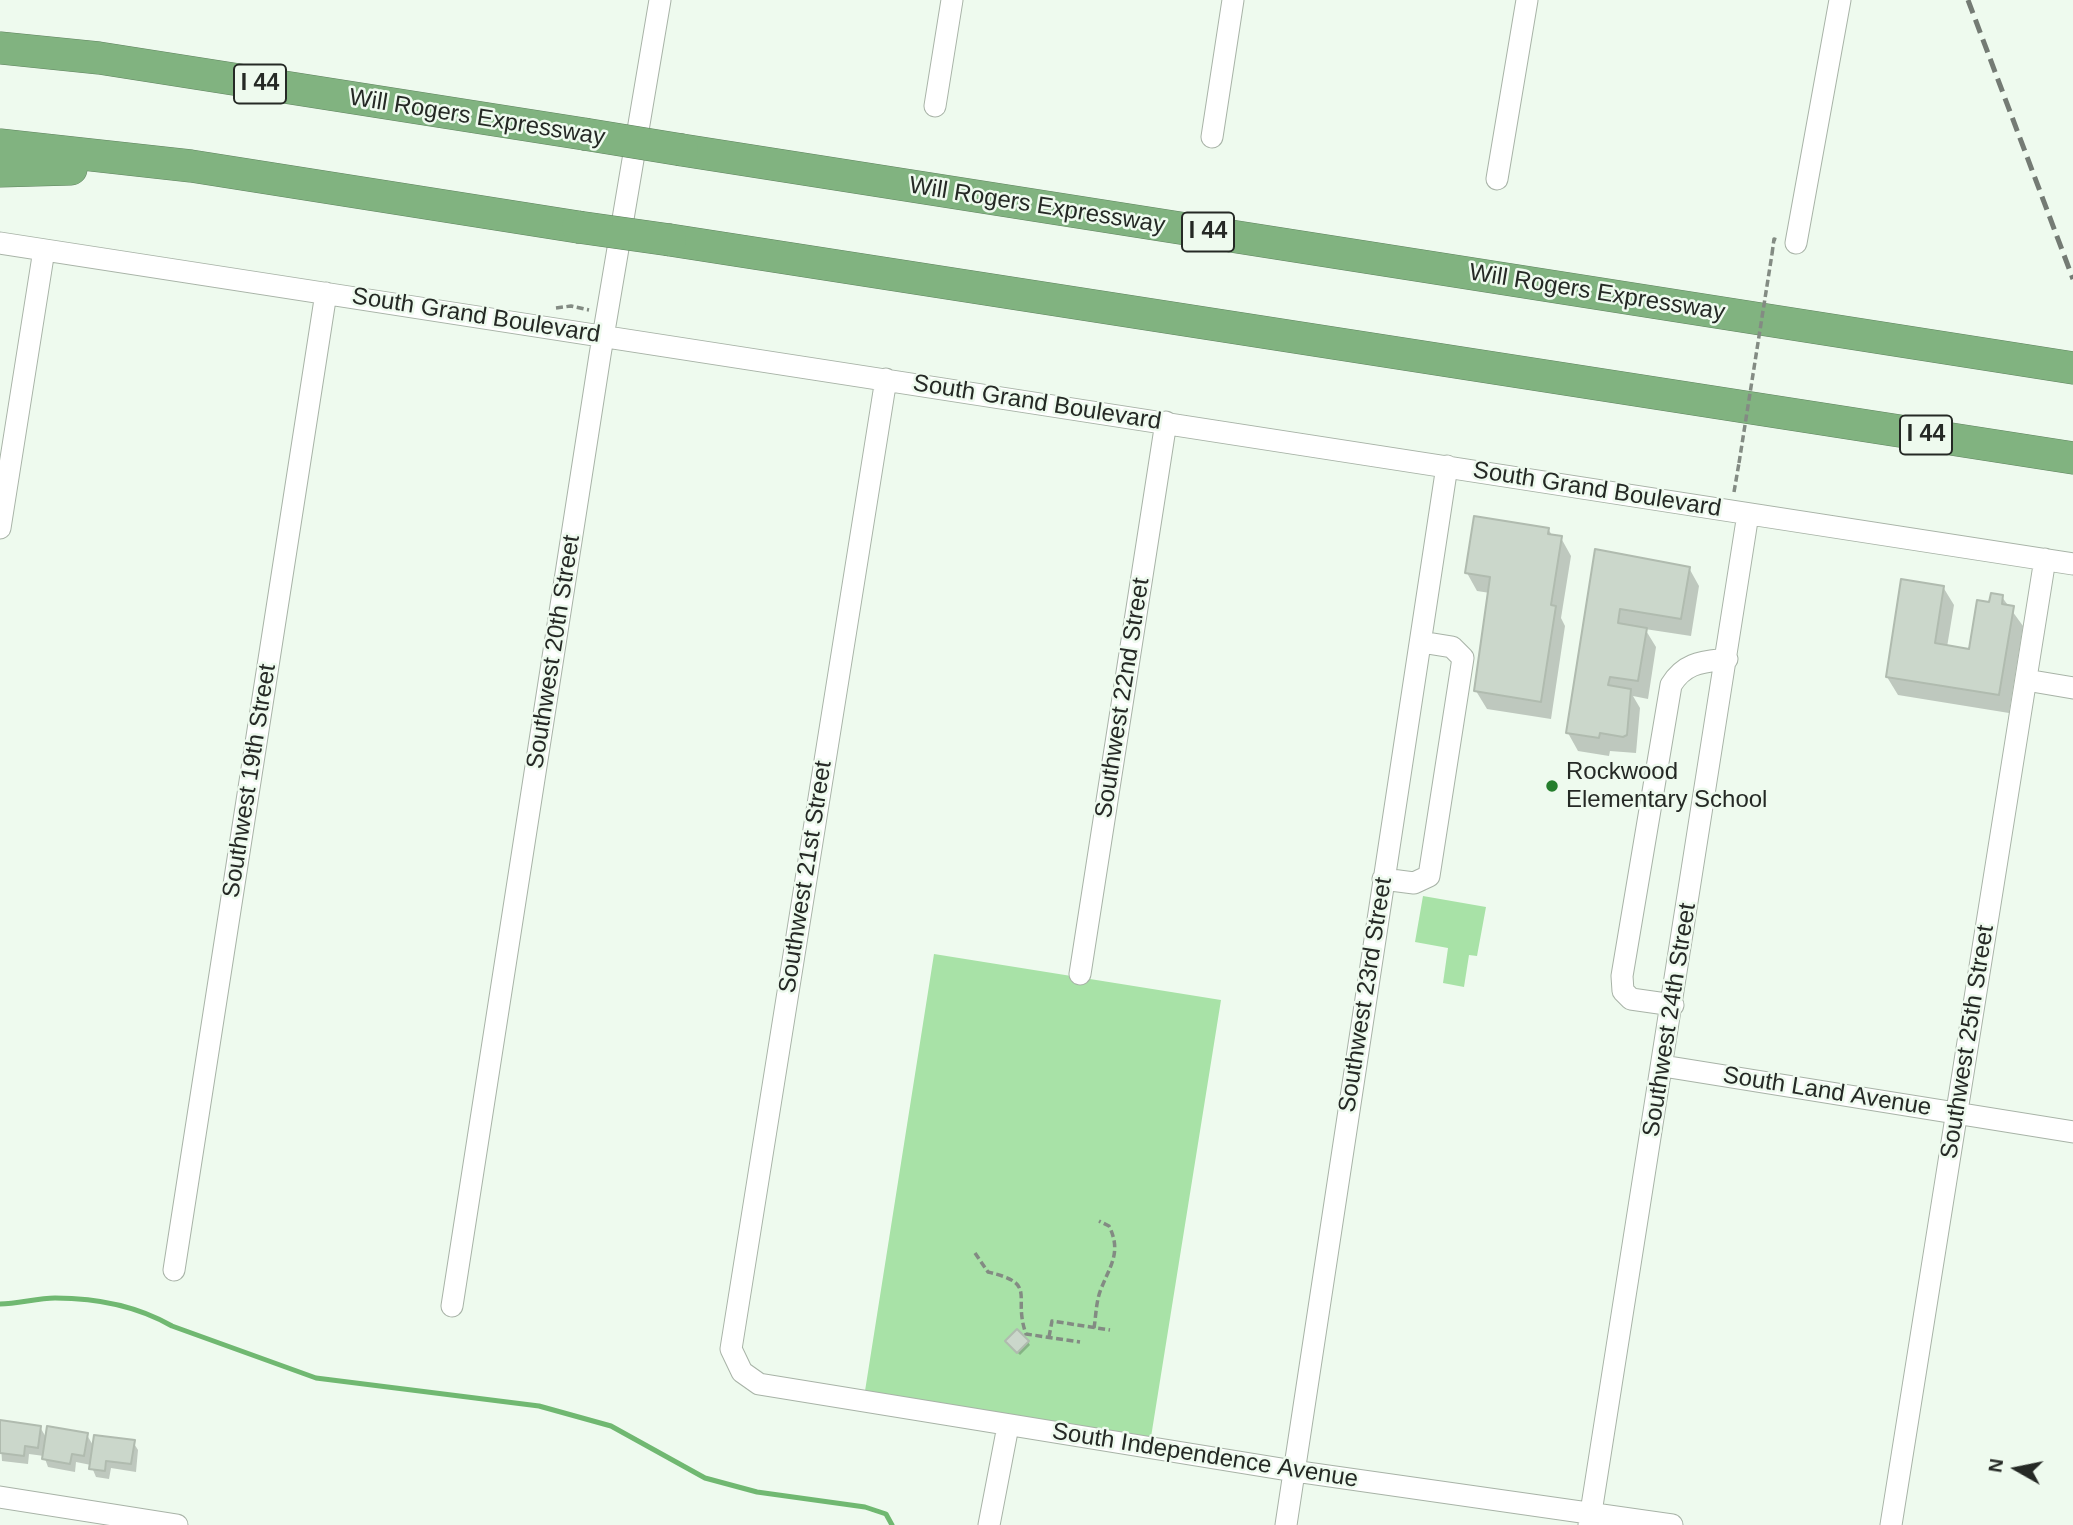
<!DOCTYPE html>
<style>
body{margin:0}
#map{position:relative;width:2073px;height:1525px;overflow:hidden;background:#eefaee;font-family:Arial,sans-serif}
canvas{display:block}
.north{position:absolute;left:1982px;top:1434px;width:70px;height:70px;-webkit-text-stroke:5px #eefaee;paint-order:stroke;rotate:279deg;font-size:19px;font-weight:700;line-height:28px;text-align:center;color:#252925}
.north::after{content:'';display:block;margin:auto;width:24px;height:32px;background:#252925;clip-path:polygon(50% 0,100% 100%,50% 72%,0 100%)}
</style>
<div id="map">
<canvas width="2073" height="1525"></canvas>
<div class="north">N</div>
</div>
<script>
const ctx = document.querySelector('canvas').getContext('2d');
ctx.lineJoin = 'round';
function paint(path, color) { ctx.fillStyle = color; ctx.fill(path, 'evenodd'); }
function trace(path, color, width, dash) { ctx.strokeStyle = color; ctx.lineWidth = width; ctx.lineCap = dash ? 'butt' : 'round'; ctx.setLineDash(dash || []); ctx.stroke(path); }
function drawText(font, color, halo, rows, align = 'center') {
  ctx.font = font + ' Arial,sans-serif'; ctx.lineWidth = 5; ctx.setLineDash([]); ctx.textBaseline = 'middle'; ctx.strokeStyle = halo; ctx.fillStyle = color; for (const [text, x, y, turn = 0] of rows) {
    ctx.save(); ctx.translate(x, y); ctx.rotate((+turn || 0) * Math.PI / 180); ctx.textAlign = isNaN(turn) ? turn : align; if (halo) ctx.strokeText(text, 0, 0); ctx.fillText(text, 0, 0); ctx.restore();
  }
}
const green = new Path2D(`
 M1423,896L1486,907L1477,956L1469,955L1464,987L1443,983L1448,948L1415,942Z
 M934,954L1221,1000L1151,1437L865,1391Z`);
const shadow = new Path2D(`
 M1548,529L1552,535L1561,538L1571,556L1561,618L1565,626L1551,719L1487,709L1476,691L1490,593L1477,591L1467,573Z
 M1597,551L1689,568L1699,586L1691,636L1645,629L1656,647L1648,699L1633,696L1640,708L1636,753L1610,751L1609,756L1578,751L1568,733Z
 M1943,587L1954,605L1947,647L1971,651L2002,597L2023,626L2009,713L1898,695L1887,677Z
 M1028,1342L1030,1345L1020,1355L1010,1345Z
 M40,1427L47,1439L87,1435L94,1447L133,1442L138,1450L136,1472L111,1468L109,1479L96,1477L91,1465L76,1462L75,1472L48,1467L44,1456L29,1454L28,1464L2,1461L0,1431Z`);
const stream = new Path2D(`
 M0,1304C18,1304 37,1298 55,1298C95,1298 137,1306 172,1326L316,1378L539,1406L611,1426L705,1478L757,1492L865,1507L886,1514L892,1525`);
const building = new Path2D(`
 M1474,516L1549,528L1548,534L1562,536L1551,605L1556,606L1541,702L1474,691L1490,577L1465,573Z
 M1595,549L1690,567L1681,619L1620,609L1618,623L1647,628L1638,681L1610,677L1608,685L1631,689L1627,735L1623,737L1600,733L1599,738L1566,733Z
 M1901,579L1944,586L1935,643L1969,649L1977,600L1989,602L1991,593L2003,595L2002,604L2014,606L1999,695L1886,677Z
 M1017,1329L1029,1341L1017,1353L1005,1341Z
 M0,1420L41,1426L38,1448L25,1446L24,1456L0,1453Z
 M47,1426L88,1433L84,1456L72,1454L70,1464L42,1459Z
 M94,1435L135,1440L131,1464L106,1461L105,1471L89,1469Z`);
const path = new Path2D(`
 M1772,254L1774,239L1778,240
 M556,308L571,306L589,310
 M1734,492L1739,463
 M975,1253L988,1272C1039,1284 1012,1295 1026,1334L1080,1342
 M1094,1328C1096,1316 1096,1301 1101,1289C1110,1266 1122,1252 1109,1226L1099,1221
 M1049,1337L1052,1321L1110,1330`);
const minor = new Path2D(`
 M935,106L952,0
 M1212,137L1233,0
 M1497,179L1527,0
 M0,243L2073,564
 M1796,243L1840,0
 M886,379L731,1349L742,1372L759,1384L1294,1471L1672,1525
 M0,528L44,250
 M2026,680L2073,688
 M1383,879L1414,883L1429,876L1463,658L1452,647L1421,642
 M1080,974L1166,422
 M1673,1005L1631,999L1623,991L1622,976L1671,685C1685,662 1703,662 1727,659
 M1663,1066L2073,1132
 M174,1270L326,293
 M452,1306L600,355L660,0
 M0,1497L177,1525
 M989,1525L1008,1426
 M1286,1525L1447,466
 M1589,1525L1748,514
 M1891,1525L2045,559`);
const highway = new Path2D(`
 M0,48L99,58L584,134
 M0,145L191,166L578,227
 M682,150L2073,368
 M0,171L71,169
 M670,240L2073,458`);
const rail = new Path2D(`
 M1968,0L2073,279`);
const pathBridge = new Path2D(`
 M1739,463L1772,254`);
const highwayBridge = new Path2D(`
 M584,134L682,150
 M578,227L670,240`);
const markers = [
 [1552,786,7,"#257e2d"]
];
const shields = [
 [260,84,52],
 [1208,232,52],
 [1926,435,52]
];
const shieldNames = [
 ["I 44",260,84],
 ["I 44",1208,232],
 ["I 44",1926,435]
];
const streetNames = [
 ["Will Rogers Expressway",477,118,9],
 ["Will Rogers Expressway",1037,206,9],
 ["Will Rogers Expressway",1597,293,9],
 ["South Grand Boulevard",476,316,9],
 ["South Grand Boulevard",1037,403,9],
 ["South Grand Boulevard",1597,490,9],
 ["Southwest 20th Street",554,652,-81],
 ["Southwest 22nd Street",1123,698,-81],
 ["Southwest 19th Street",250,781,-81],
 ["Southwest 21st Street",806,877,-81],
 ["Southwest 23rd Street",1366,995,-81],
 ["Southwest 24th Street",1670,1020,-81],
 ["Southwest 25th Street",1968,1042,-81],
 ["South Land Avenue",1827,1092,9],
 ["South Independence Avenue",1205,1456,9]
];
const poiNames = [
 ["Rockwood",1566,772],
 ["Elementary School",1566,800]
];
paint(green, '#a8e2a7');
paint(shadow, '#0003');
trace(stream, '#70b871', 5);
paint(building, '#cbd7cb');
trace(building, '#b0bbaf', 2);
trace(minor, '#a8b3a7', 23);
trace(highway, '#618360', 33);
trace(path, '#838b83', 3.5, [7, 3.5]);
trace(minor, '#fff', 21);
trace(highway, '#81b380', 32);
trace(rail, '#747b74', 5, [14, 7]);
trace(highwayBridge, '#618360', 33, []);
trace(pathBridge, '#838b83', 3.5, [7, 3.5]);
trace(highwayBridge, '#81b380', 32);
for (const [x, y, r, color] of markers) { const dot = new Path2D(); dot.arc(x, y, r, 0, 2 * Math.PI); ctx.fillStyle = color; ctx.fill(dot); trace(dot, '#eefaee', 2.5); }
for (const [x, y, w] of shields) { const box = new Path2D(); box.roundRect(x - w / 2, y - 19.5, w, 39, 5); ctx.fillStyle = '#eefaee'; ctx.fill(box); trace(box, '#252925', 2); }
drawText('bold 23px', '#252925', null, shieldNames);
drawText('24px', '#252925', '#eefaee', streetNames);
drawText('24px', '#252925', '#eefaee', poiNames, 'left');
</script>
